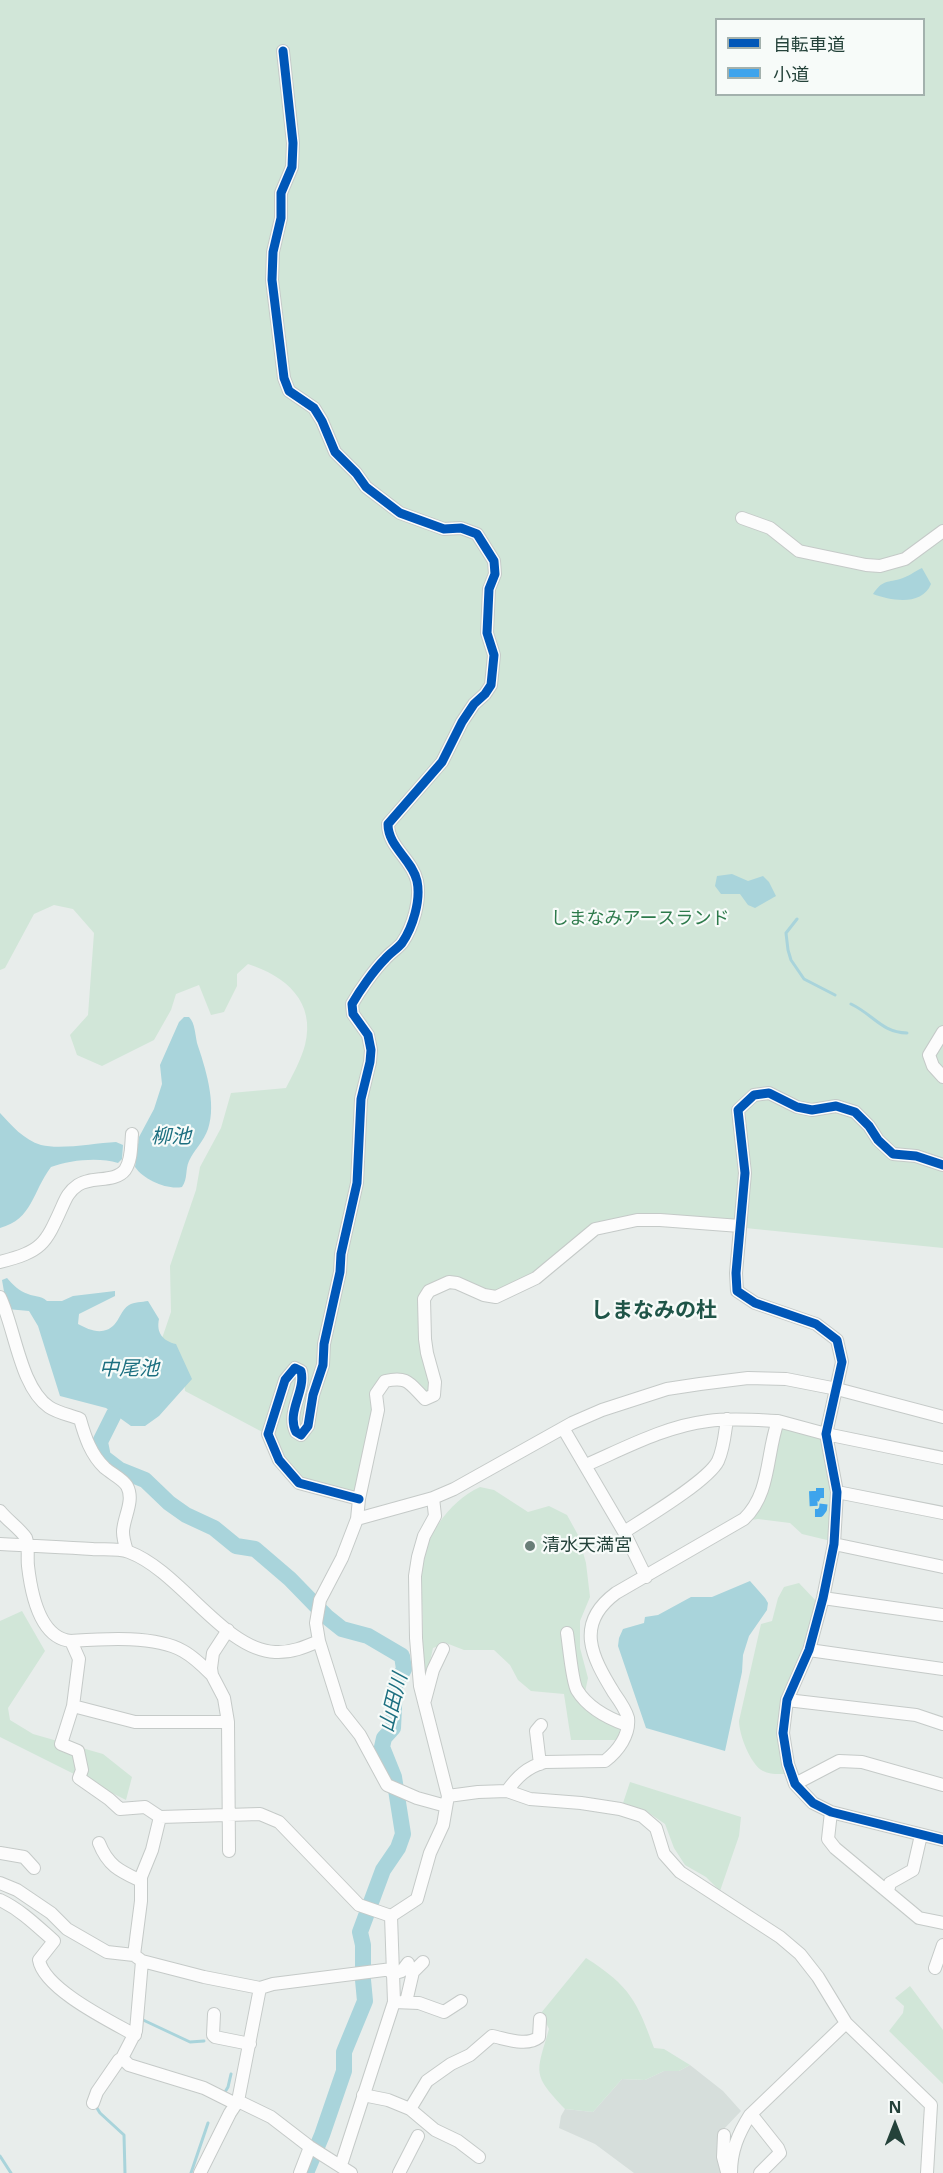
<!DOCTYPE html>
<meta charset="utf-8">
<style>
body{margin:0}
#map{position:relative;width:943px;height:2173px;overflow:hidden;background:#e8edeb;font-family:"Open Sans","Noto Sans JP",sans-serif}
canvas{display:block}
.legend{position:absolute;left:715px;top:18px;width:210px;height:78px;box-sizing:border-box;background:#f7fbf9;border:2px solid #a3b1ad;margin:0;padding:8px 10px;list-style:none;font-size:18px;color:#24423a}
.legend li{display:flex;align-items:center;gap:12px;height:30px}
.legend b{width:30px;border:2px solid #a3b1ad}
.north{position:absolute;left:865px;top:2095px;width:60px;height:60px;-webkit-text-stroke:4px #f7fbf9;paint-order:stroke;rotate:0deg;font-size:16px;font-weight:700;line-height:24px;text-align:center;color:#24423a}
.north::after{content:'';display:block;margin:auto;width:21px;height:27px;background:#24423a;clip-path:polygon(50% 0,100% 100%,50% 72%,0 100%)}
</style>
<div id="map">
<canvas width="943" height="2173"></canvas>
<ul class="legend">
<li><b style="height:8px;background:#0057b8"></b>自転車道</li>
<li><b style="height:8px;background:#3ea4ec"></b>小道</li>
</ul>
<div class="north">N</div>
</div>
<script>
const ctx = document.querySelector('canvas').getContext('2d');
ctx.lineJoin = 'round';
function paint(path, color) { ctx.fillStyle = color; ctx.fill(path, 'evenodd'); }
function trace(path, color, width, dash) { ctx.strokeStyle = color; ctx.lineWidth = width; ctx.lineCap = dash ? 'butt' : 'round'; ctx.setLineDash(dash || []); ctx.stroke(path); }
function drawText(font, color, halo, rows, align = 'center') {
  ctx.font = font + ' "Open Sans","Noto Sans JP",sans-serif'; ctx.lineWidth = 4.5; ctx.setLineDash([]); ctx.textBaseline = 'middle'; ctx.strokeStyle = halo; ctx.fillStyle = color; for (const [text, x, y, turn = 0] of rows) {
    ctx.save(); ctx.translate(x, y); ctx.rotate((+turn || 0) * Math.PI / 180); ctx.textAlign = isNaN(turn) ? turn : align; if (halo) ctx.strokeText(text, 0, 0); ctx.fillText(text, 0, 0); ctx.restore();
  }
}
const built = new Path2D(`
 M690,2065L723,2091L741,2111L723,2130V2173H634L595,2144L559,2128L561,2116L565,2109L593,2112L622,2079L645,2080L664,2071H679Z`);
const green = new Path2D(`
 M0,0H943V1248L676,1221L595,1229L527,1282L496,1297L457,1283L429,1291L425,1320L435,1382L425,1398L410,1382L385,1381L359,1499L299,1483L268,1435L185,1391L184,1379L157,1353L171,1312L170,1266L196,1190L200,1167L221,1128L231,1093L286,1088C293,1074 301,1060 305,1045C316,1002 286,976 248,964L237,974V986L224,1012L211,1015L199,985L176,994L171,1010L154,1040L102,1066L77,1055L70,1035L88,1015L94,933L73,909L54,905L34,914L5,968L0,970ZM716,20H924V94H716Z
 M782,1429L824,1437L833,1492L831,1541L802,1534L790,1523L758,1519L751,1520Z
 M480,1487L494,1490L528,1512L549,1506L567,1515L578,1535L586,1563L590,1597L580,1621V1648L588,1678L582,1706L620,1729L619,1740H571L564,1694L531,1691L518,1680L510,1665L494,1650H464L446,1643L433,1648L427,1675L421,1674C421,1658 423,1643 423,1627C423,1610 421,1593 421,1576C422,1539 448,1502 480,1487Z
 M799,1583L817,1602L801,1653L784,1698L787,1774C780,1774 770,1775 763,1771C750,1764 739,1734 739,1721L761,1624L772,1621L778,1598L784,1587Z
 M22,1611L45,1651L8,1708L10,1720L33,1734L103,1754L132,1777L126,1800L0,1737V1621Z
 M630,1782L741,1817L739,1836L720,1891L706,1877L685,1865L674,1848L665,1824L646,1811L623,1803Z
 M586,1958C630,1986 637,2001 654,2048L664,2049L690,2065L679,2071H664L645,2080L622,2079L593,2112L565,2109C532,2074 536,2074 549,2029L541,2013Z
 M910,1986L943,2030V2084L889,2031L903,2013L904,2006L895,1998Z`);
const water = new Path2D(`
 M922,568L931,584C922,606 892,601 873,594C883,580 885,583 900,579C908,577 915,571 922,568Z
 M732,874L748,881L763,876L769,882L776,896L755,908L748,905L740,894H721L715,886L717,876Z
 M184,1017H189C195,1023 195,1034 197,1043C205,1067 217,1103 208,1129C204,1141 194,1150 189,1161C185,1170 188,1178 182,1187C167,1190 144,1180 135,1167L139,1137L154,1109L162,1084L160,1065L179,1022Z
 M0,1113C11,1125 24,1140 41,1145C61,1150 95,1143 116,1142L123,1145L122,1159L118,1163C99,1157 70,1160 51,1167C32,1192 33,1219 0,1228Z
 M7,1278C13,1285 19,1291 28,1294C35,1297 40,1295 47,1301H62L73,1296L115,1291V1296L79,1314L78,1324C89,1330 103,1336 114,1325C120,1319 121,1310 129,1305C134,1302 142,1302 148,1301L159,1319C156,1333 163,1341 176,1344L192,1379L159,1416L145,1426H131L106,1408L60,1396L38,1326L29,1311L7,1309L2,1280Z
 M750,1581L765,1598L768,1603L767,1610L749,1636L743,1655L742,1672L725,1751L646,1728L618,1646L619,1638L623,1629L644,1623L645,1617L658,1615L691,1597H712Z`);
const stream = new Path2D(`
 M797,919L786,933L788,950L791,960L804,979L835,995
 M851,1004C874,1015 881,1032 907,1033
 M141,2019L190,2042L204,2041
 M225,2092L228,2087L231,2074
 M95,2105L100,2113L124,2135L125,2173
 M0,2156L11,2173
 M191,2173L208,2123`);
const river = new Path2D(`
 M114,1414L100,1442L103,1457L120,1470L145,1480L169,1503L186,1515L214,1528L236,1546L255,1549L290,1579L327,1617L342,1629L368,1636L402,1656L404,1669L395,1686L393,1728L384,1738L382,1747L394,1777L403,1834L398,1848L383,1870L360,1932L363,1945V1980L365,2001L344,2052V2071L322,2135L306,2173`);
const minor = new Path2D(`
 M283,51L293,143L292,167L281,193V218L273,252L272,280L284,378L289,391L314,408L322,421L335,452L356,473L366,487L400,513L444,529L461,528L477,534L494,561L495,574L489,589L487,633L494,655L491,685L485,694L474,704L462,722L442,762L388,824C388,847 412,859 417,881C421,900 413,927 402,943C397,949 390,953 385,959C374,970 360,990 352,1004L353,1014L368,1035L371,1050L370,1062L361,1099L357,1183L341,1254L340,1272L324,1344L323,1365L313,1395L308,1426L301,1435L296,1432C286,1412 306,1391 301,1371L295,1368L285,1380L268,1434L279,1460L299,1483L359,1499
 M742,518L770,528L799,551L866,565L880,566L905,559L943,531
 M943,1032L929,1055L933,1066L943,1077
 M943,1165L916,1156L893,1154L878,1140L869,1126L855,1112L836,1106L812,1110L797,1107L769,1093L754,1095L738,1110L745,1173L736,1273L737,1291L755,1303L816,1324L837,1340L842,1362L826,1434L837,1492L834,1544L823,1598L809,1650L787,1700L783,1733L788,1764L795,1784L813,1803L831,1812L943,1840
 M0,1262C42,1251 45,1245 62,1207C66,1198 69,1191 78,1185C91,1176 115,1183 125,1170C132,1160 131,1145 132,1134
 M0,1297C15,1328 20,1387 49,1407C58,1413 70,1415 80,1419C85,1437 91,1455 105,1468C112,1474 123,1479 127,1486C135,1501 123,1518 123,1532C123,1538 125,1545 127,1551
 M563,1428L624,1532L646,1577
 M586,1465C625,1448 666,1426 708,1421C731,1418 755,1420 778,1421
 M837,1492L943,1513
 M0,1511C7,1520 20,1529 26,1538C29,1546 27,1558 28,1566C31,1592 39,1638 71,1641C102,1639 155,1635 183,1651C194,1657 203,1666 212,1675
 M357,1519L433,1498L454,1489L572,1423L602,1410L667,1389L700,1384L748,1378L786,1379L837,1389L943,1417
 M624,1532C644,1519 708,1481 718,1461C724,1448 725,1432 727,1419
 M0,1544C31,1546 61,1547 92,1549C103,1550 118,1548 129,1552C180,1571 224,1650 275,1652C291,1653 305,1647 319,1641
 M834,1544L943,1567
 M823,1598L943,1615
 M228,1630L213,1653L211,1668L212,1675L224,1698L228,1722L229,1851
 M567,1633C569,1645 572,1682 577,1690C588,1708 607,1718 627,1725
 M71,1641L79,1659L73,1706L135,1722H228
 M809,1650L943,1669
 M425,1700L433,1670L443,1649
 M787,1700L916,1715L943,1724
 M73,1706L61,1744L78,1751L82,1770L79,1778L109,1799L120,1809L145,1807L160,1817L152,1850L141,1877V1901L134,1955
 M540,1764L536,1731L541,1725
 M795,1784L839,1761L862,1762L943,1785
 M507,1791C517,1777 527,1767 545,1762L605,1761C618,1751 630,1735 628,1718C626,1710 619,1700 614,1693C592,1657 574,1624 616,1593L744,1519C771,1493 766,1454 778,1421L826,1434L943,1458
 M448,1796L478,1792L507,1791L530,1799L581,1803L620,1809L642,1816L656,1828L664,1854L680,1872L780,1937L800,1954L818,1977L846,2023L931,2105L927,2173
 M446,1806L417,1798L387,1785L360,1735L341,1711L319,1641L316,1623L320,1600L342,1558L357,1519L359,1499L378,1410L376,1394L385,1381C408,1376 409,1383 425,1399L434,1395L435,1382L427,1353L425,1339L424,1299L429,1291L449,1282L457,1283L484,1295L496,1297L536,1278L595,1229L637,1220H660L740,1226
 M831,1812L828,1839L835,1848L919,1918L943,1923
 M160,1817L260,1814L279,1822L359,1905L391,1916
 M99,1843C108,1866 120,1871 141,1881
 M0,1853L24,1857L34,1868
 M0,1883L17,1890L51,1913L67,1929L107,1952L134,1955L142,1961L204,1977L260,1988L273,1984L392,1969
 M888,1891L890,1883L913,1870L921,1835
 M0,1900C21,1910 37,1926 54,1941L39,1960C44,1989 110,2021 135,2035
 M935,1968L943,1945
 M392,1974L402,1971L408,1963
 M394,2002L419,2003L444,2012L461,2001
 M406,2002L413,1972L423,1962
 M214,2014L213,2035L215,2037L250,2044
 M122,2058L129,2065L204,2088L236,2104
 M363,2095L388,2100L410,2109L435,2130L458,2141L479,2157
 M238,2101L271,2117L310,2147L351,2173
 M93,2103L97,2092L119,2060L122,2058L136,2031L142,1961
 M410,2109L427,2081L451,2064L470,2055L492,2036C507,2039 527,2047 539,2037L540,2019
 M751,2114L778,2148L780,2153L760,2173
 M724,2135L723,2157L727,2172
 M341,2165L394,2002L391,1916L417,1899L430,1853L443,1825L448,1796L420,1686L416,1638L415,1576L418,1557L424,1536L435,1516L433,1498
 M200,2173L230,2113L238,2101L260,1988
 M300,2173L310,2147
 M399,2173L418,2136
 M731,2173C731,2151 738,2134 750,2115L846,2023`);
const quiet = new Path2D(`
 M813,1491L814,1513H820L823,1509L824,1500L820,1498V1488`);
const cycleway = new Path2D(`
 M283,51L293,143L292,167L281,193V218L273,252L272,280L284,378L289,391L314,408L322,421L335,452L356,473L366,487L400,513L444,529L461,528L477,534L494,561L495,574L489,589L487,633L494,655L491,685L485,694L474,704L462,722L442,762L388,824C388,847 412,859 417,881C421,900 413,927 402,943C397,949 390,953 385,959C374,970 360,990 352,1004L353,1014L368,1035L371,1050L370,1062L361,1099L357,1183L341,1254L340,1272L324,1344L323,1365L313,1395L308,1426L301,1435L296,1432C286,1412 306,1391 301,1371L295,1368L285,1380L268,1434L279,1460L299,1483L359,1499
 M943,1165L916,1156L893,1154L878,1140L869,1126L855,1112L836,1106L812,1110L797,1107L769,1093L754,1095L738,1110L745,1173L736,1273L737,1291L755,1303L816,1324L837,1340L842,1362L826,1434L837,1492L834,1544L823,1598L809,1650L787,1700L783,1733L788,1764L795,1784L813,1803L831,1812L943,1840`);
const markers = [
 [530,1546,6,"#697e78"]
];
const parkNames = [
 ["しまなみアースランド",640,919]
];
const poiNames = [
 ["清水天満宮",542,1546]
];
const waterNames = [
 ["柳池",171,1137],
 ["中尾池",129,1369],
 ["山田川",394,1703,-76]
];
const quarterNames = [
 ["しまなみの杜",654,1311]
];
paint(built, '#d6dedb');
paint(green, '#d1e6d8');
paint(water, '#a9d4db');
trace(stream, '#a9d4db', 3);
trace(river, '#a9d4db', 16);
trace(minor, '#c5cac8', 14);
trace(minor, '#fcfcfc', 12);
trace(quiet, '#3ea4ec', 8, [15, 8]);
trace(cycleway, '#0057b8', 9);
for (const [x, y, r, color] of markers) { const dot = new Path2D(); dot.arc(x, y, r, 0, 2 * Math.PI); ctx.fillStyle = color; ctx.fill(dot); trace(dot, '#f7fbf9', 2); }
drawText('18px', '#2d7a4b', '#f7fbf9', parkNames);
drawText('18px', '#24423a', '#f7fbf9', poiNames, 'left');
drawText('italic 20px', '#1c6f80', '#f7fbf9', waterNames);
drawText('bold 21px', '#1f5548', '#f7fbf9', quarterNames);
</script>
